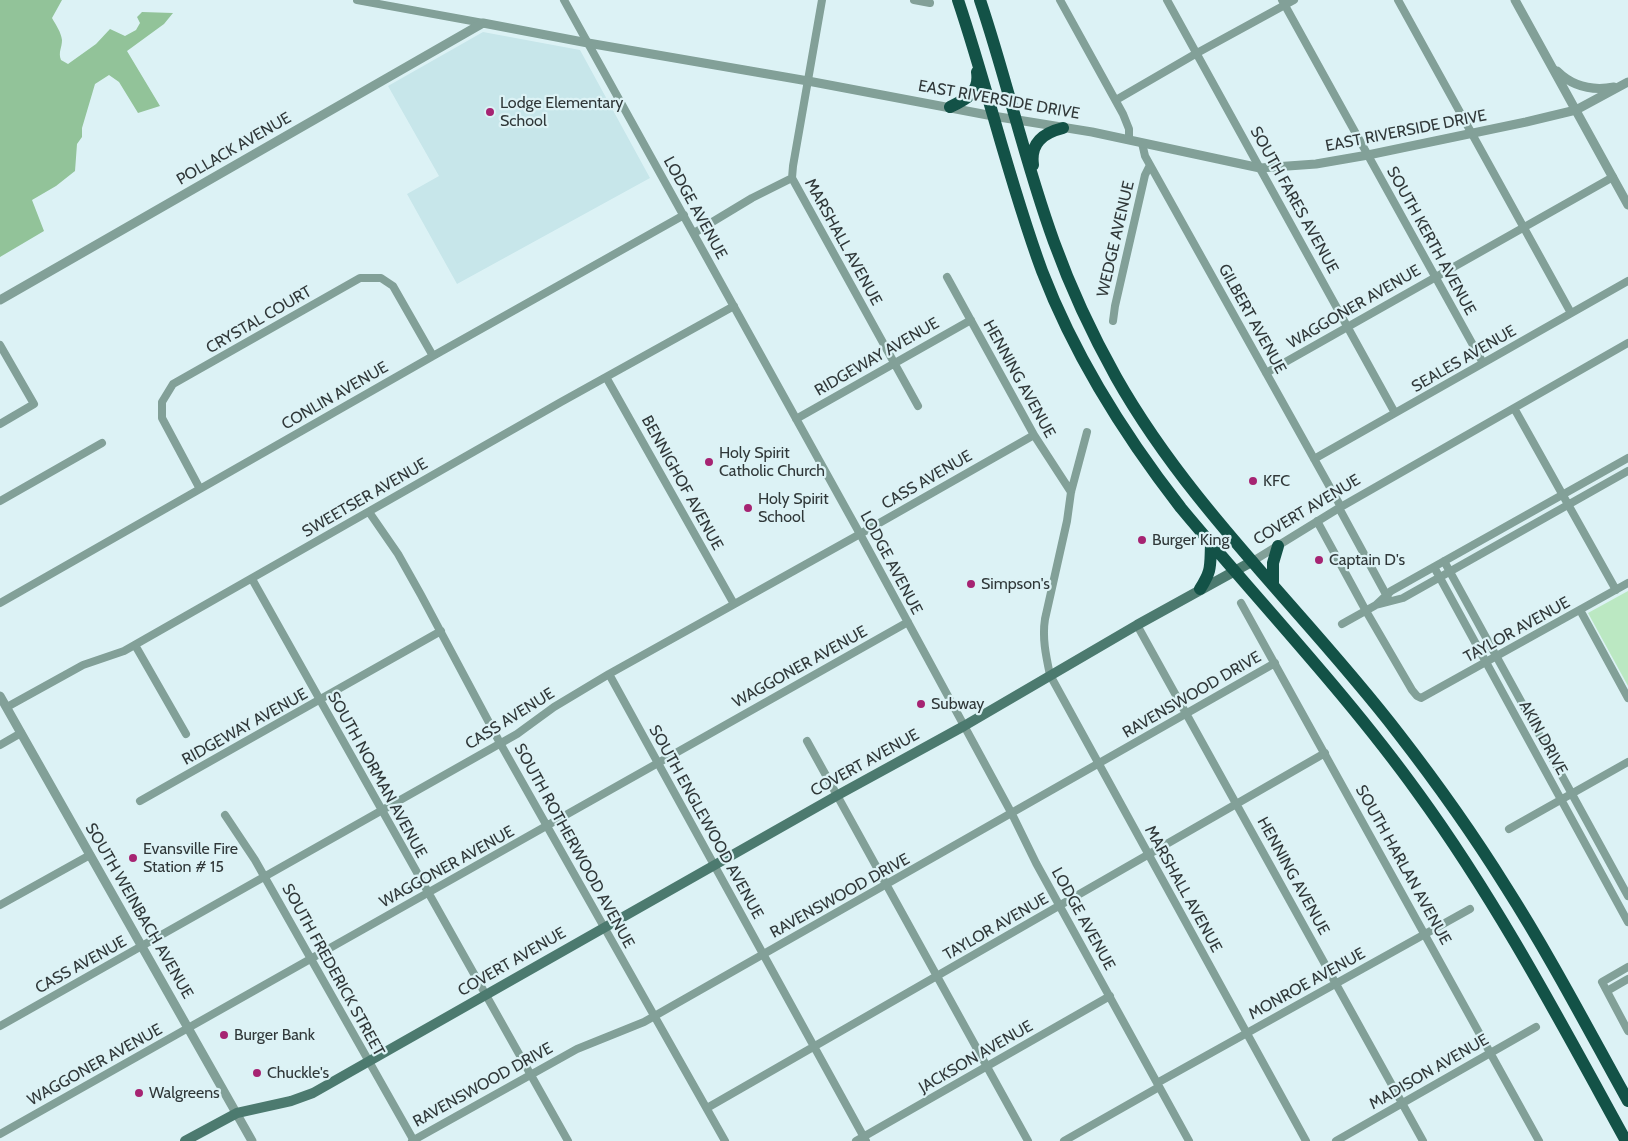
<!DOCTYPE html>
<style>
body{margin:0}
canvas{display:block;background:#dcf2f5}
</style>
<canvas width="1628" height="1141"></canvas>
<script>
const ctx = document.querySelector('canvas').getContext('2d');
ctx.lineJoin = 'round';
function paint(path, color) { ctx.fillStyle = color; ctx.fill(path, 'evenodd'); }
function trace(path, color, width, dash) { ctx.strokeStyle = color; ctx.lineWidth = width; ctx.lineCap = dash ? 'butt' : 'round'; ctx.setLineDash(dash || []); ctx.stroke(path); }
function drawText(font, color, halo, rows, align = 'center') {
  ctx.font = font + ' Cabin,sans-serif'; ctx.lineWidth = 4.5; ctx.setLineDash([]); ctx.textBaseline = 'middle'; ctx.strokeStyle = halo; ctx.fillStyle = color; for (const [text, x, y, turn = 0] of rows) {
    ctx.save(); ctx.translate(x, y); ctx.rotate((+turn || 0) * Math.PI / 180); ctx.textAlign = isNaN(turn) ? turn : align; if (halo) ctx.strokeText(text, 0, 0); ctx.fillText(text, 0, 0); ctx.restore();
  }
}
const built = new Path2D(`
 M483,32L580,50L650,178L457,284L407,194L439,176L388,86Z`);
const green = new Path2D(`
 M1628,591V686L1588,613Z`);
const forest = new Path2D(`
 M0,0H62L52,18C56,25 61,32 62,40C62,48 58,52 61,60L68,64L96,44L110,29L125,36L136,30L140,23L137,17L142,12L173,13L164,24L127,51L160,106L138,113L119,82L109,75L95,84L82,128V137L77,144L75,171L56,186L32,200L44,231L0,257Z`);
const minor = new Path2D(`
 M357,0L483,23
 M564,0L860,534L1012,814L1036,863L1189,1141
 M822,0L793,166L792,178L918,406
 M914,0L930,3
 M1060,0L1123,114L1129,129V140
 M1167,0L1395,413
 M1282,0L1483,363
 M1398,0L1571,313
 M1116,100L1197,53L1294,0
 M1142,143L1145,156L1150,165L1341,507
 M694,233L752,198L792,178
 M947,277L1034,435L1071,492
 M1113,321L1115,306L1145,175L1150,165
 M0,345L34,404L0,424
 M1266,373L1613,177
 M606,377L734,604
 M1514,408L1616,590
 M796,419L971,320
 M1087,432L1071,492L1067,521L1045,619C1042,638 1046,656 1050,675L1306,1141
 M1314,459L1628,281
 M200,489L162,418V402L173,384L360,278H381L393,286L433,356
 M0,501L102,443
 M1339,508L1388,598
 M369,512L398,554L421,595L500,743L725,1141
 M1317,521L1366,611L1412,690L1417,696L1421,698L1628,583
 M1253,561L1339,508L1628,343
 M1444,561L1628,896
 M1434,567L1628,922
 M252,579L568,1141
 M0,603L433,356L684,215
 M1241,603L1539,1141
 M1376,605L1403,598L1628,471
 M1580,610L1628,698
 M1342,624L1376,605L1391,591L1628,458
 M1137,625L1423,1141
 M135,645L186,734
 M609,674L866,1141
 M7,707L83,665L124,651L561,402L734,306
 M807,741L1028,1141
 M0,745L21,733
 M140,801L441,631
 M225,815L255,860L414,1141
 M1509,829L1628,762
 M0,905L90,855
 M1628,967L1602,982L1628,1031
 M1607,991L1628,979
 M0,1026L517,734L554,707L609,674L860,534L1034,435
 M1157,1083L1470,909
 M707,1108L1325,753
 M0,1134L908,622
 M412,1141L577,1049L644,1022L1275,663
 M856,1141L1110,996
 M1064,1141L1159,1087
 M1336,1141L1536,1027`);
const tertiary = new Path2D(`
 M1515,0L1628,205
 M1557,71C1573,87 1592,91 1614,87
 M0,300L483,23L588,43L808,81L993,116L1092,132L1260,168L1316,164L1368,155L1526,122L1576,110L1628,82
 M0,696L252,1141`);
const secondary = new Path2D(`
 M185,1141L237,1113L291,1101L313,1093L838,795L964,726L1137,625L1253,561`);
const trunk = new Path2D(`
 M958,0C988,89 1009,182 1042,271C1075,357 1125,436 1181,508C1260,603 1346,693 1418,793C1498,903 1561,1023 1626,1141
 M980,0C1007,80 1025,163 1054,242C1071,289 1092,334 1116,377C1191,510 1306,613 1398,733C1436,782 1473,834 1506,887C1550,956 1588,1029 1628,1101
 M950,107C967,99 980,92 977,72
 M1033,165C1030,143 1043,133 1063,128
 M1273,585V563L1278,546
 M1200,589C1212,570 1210,567 1211,545`);
const markers = [
 [490,112,5,"#a62472"],
 [709,462,5,"#a62472"],
 [1253,481,5,"#a62472"],
 [748,508,5,"#a62472"],
 [1142,540,5,"#a62472"],
 [1319,560,5,"#a62472"],
 [971,584,5,"#a62472"],
 [921,704,5,"#a62472"],
 [133,858,5,"#a62472"],
 [224,1035,5,"#a62472"],
 [257,1073,5,"#a62472"],
 [139,1093,5,"#a62472"]
];
const streetNames = [
 ["EAST RIVERSIDE DRIVE",999,100,10],
 ["EAST RIVERSIDE DRIVE",1406,131,-11],
 ["POLLACK AVENUE",234,149,-30],
 ["SOUTH FARES AVENUE",1294,200,61],
 ["LODGE AVENUE",695,208,61],
 ["WEDGE AVENUE",1116,239,-77],
 ["SOUTH KERTH AVENUE",1431,241,61],
 ["MARSHALL AVENUE",843,242,61],
 ["WAGGONER AVENUE",1354,307,-30],
 ["GILBERT AVENUE",1252,319,61],
 ["CRYSTAL COURT",259,320,-30],
 ["RIDGEWAY AVENUE",877,357,-30],
 ["SEALES AVENUE",1464,359,-30],
 ["HENNING AVENUE",1019,379,61],
 ["CONLIN AVENUE",335,396,-30],
 ["CASS AVENUE",927,480,-30],
 ["BENNIGHOF AVENUE",682,483,61],
 ["SWEETSER AVENUE",365,498,-30],
 ["COVERT AVENUE",1307,510,-31],
 ["LODGE AVENUE",891,563,62],
 ["TAYLOR AVENUE",1517,630,-29],
 ["WAGGONER AVENUE",800,667,-29],
 ["RAVENSWOOD DRIVE",1192,695,-30],
 ["CASS AVENUE",510,719,-32],
 ["RIDGEWAY AVENUE",245,727,-29],
 ["AKIN DRIVE",1543,738,61],
 ["COVERT AVENUE",865,763,-29],
 ["SOUTH NORMAN AVENUE",377,775,61],
 ["SOUTH ENGLEWOOD AVENUE",706,822,61],
 ["SOUTH ROTHERWOOD AVENUE",574,846,61],
 ["SOUTH HARLAN AVENUE",1403,865,61],
 ["WAGGONER AVENUE",447,867,-29],
 ["HENNING AVENUE",1293,876,61],
 ["MARSHALL AVENUE",1183,889,61],
 ["RAVENSWOOD DRIVE",840,896,-29],
 ["SOUTH WEINBACH AVENUE",139,911,60],
 ["LODGE AVENUE",1083,919,61],
 ["TAYLOR AVENUE",996,927,-30],
 ["COVERT AVENUE",512,962,-30],
 ["CASS AVENUE",81,965,-29],
 ["SOUTH FREDERICK STREET",333,970,61],
 ["MONROE AVENUE",1307,984,-29],
 ["JACKSON AVENUE",976,1057,-30],
 ["WAGGONER AVENUE",95,1065,-29],
 ["MADISON AVENUE",1429,1072,-30],
 ["RAVENSWOOD DRIVE",483,1085,-29]
];
const poiNames = [
 ["Lodge Elementary",500,103],
 ["School",500,121],
 ["Holy Spirit",719,453],
 ["Catholic Church",719,471],
 ["KFC",1263,481],
 ["Holy Spirit",758,499],
 ["School",758,517],
 ["Burger King",1152,540],
 ["Captain D's",1329,560],
 ["Simpson's",981,584],
 ["Subway",931,704],
 ["Evansville Fire",143,849],
 ["Station # 15",143,867],
 ["Burger Bank",234,1035],
 ["Chuckle's",267,1073],
 ["Walgreens",149,1093]
];
paint(built, '#c7e6ea');
paint(green, '#bbe8c2');
paint(forest, '#92c399');
trace(minor, '#82a098', 8);
trace(tertiary, '#82a098', 9);
trace(secondary, '#4c7a6f', 10);
trace(trunk, '#135247', 12);
for (const [x, y, r, color] of markers) { const dot = new Path2D(); dot.arc(x, y, r, 0, 2 * Math.PI); ctx.fillStyle = color; ctx.fill(dot); trace(dot, '#dcf2f5', 2); }
drawText('16px', '#303839', '#dcf2f5', streetNames);
drawText('16px', '#303839', '#dcf2f5', poiNames, 'left');
</script>
